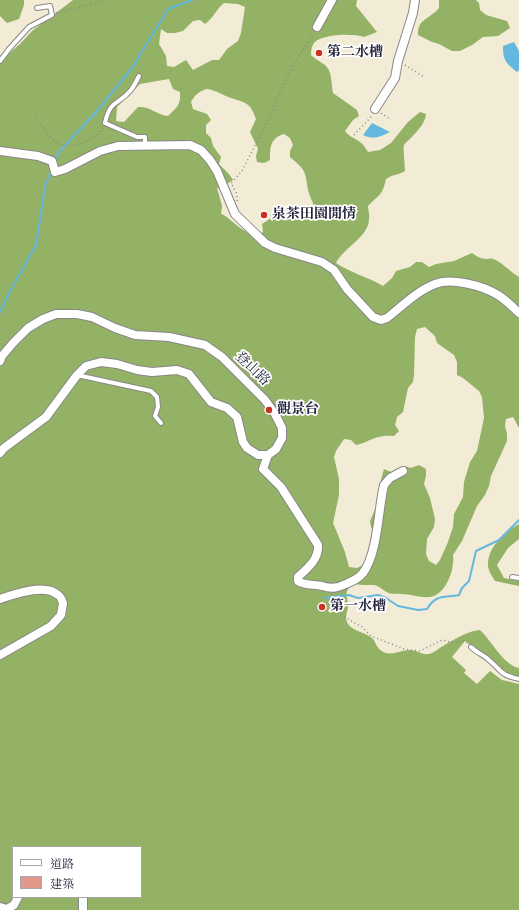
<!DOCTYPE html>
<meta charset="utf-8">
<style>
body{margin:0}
#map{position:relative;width:519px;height:910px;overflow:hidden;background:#f2ebd5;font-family:"IM FELL French Canon","Noto Serif TC",serif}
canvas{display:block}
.legend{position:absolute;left:12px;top:846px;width:130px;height:52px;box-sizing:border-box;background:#fff;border:1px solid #a7a7b1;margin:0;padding:5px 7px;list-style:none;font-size:12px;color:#22223b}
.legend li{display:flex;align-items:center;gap:8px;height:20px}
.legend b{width:20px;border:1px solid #a7a7b1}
</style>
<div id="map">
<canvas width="519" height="910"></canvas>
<ul class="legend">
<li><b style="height:5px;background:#fff"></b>道路</li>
<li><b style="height:11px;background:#e1978a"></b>建築</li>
</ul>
</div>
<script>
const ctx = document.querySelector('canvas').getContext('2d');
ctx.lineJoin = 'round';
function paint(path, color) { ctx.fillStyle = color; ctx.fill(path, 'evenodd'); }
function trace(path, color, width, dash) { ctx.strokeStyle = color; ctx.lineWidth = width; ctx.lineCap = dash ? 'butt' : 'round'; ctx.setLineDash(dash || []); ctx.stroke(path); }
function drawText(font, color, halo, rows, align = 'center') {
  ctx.font = font + ' "IM FELL French Canon","Noto Serif TC",serif'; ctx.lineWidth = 3.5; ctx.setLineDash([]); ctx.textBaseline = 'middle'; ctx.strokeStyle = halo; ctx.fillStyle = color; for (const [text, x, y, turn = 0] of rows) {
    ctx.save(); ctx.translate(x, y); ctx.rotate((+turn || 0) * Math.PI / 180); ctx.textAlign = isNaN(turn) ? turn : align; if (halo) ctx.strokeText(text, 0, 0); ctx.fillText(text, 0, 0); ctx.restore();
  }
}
const forest = new Path2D(`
 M0,0H24V5L19,19L7,23L0,16Z
 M73,0H357L356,6L377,32L364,37C353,33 326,34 316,41C312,44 311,50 311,55C315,59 318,60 322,63C333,69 331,83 333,93L357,110L359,116L353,120L345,131C353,141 360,137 368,152L380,150L391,143L408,122L420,112L426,114C425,124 417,131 411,138C409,140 405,143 404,145C403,148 405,167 405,171C399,175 393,174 386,179C382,197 379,194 368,206C368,210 370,215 369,219C369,237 344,247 336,263C351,273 368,277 383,286L392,278L396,271L410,267L416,262H422L429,267L436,264L454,261L472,253C476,256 481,259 487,259C488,259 492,258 493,259C499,260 512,273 519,277V428L513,417L506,419L505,426L507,434V441L491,476L489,486L485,495L477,506L462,541L453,555C455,569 446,595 430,597C421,598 410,594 402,594C397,593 391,595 387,592C382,590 380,586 374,585C366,585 360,585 352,584C345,592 346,593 348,603C349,608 346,613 346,618C347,631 364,631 372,638C377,643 376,650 386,653C393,655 402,650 410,650C417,650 421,655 428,654C433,654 439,648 443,646C455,639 467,631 480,630C492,641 503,665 519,668V677L505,674L465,641L452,657L466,670L464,673L477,684L490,671L502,680L519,684V910H0V63L7,55L20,44L32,31ZM224,3L238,4L245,7L241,33L238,41L227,49L219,60H212L193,70L186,60L174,67L167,66L166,56L159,44L161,29L167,33H175L183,31L193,21L200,20L205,24C214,18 216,9 224,3ZM169,79L173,89L180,92C181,105 177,107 168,116C157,115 150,106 138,107L124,122L116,121L117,107L140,84ZM207,89C216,90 222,95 231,98C246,103 250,102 256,119L250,132L258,149L256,156L257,162L264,163L270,160C270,148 270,138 284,134L290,138L293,145L290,151V157C306,171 305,170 308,190C309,195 312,200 314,206L302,213L288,218L274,216L262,224L263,231L260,237C250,235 241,229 234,223C229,219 227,216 221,214L222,206L217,188L223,189L227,184L233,180L229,174L219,164L221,157L213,146L211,138L206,133V125L211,120L207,114L193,109L191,102C195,95 199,91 207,89ZM425,327L435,336L437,343L454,355L457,362V375L463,378L479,391L482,397L484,418L477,451L470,462L464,482L463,497L454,514L453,527L448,542L440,560L436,565L429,561L426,554L427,539L434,527L435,519L430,498L424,484L426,476V469L419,465L411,468L404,466L391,472L384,469L379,487L380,494L376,507L370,521L371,527L374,532L372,553L363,565L357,568L349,567L345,552L333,523L339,495V479L334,457L336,451L344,439L351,440L356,445C372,441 376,434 394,436L399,431L395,425L397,417L403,412L408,388L413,382L414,375L415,337L417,329ZM13,847H141V897H13Z
 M439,0H476L479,3L480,10L486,15L507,21L510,28L498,36L483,37L472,45L460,51H452L439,44L432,42L418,35C417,19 430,19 439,8Z
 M519,524V539L508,548L497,565L504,578L519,581V586L495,581C492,576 487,569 488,563C489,546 505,532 519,524Z`);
const water = new Path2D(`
 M514,42L519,51V70L517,72C506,63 503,61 503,46Z
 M372,123L390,132C379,137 374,140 363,135Z`);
const stream = new Path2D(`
 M55,160L59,152L97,111L132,68L168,9L192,0
 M0,312L9,293L36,245L45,187L51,170
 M324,598L349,595L358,598L378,595L386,598L398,606L418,610L427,609C436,594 444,598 459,595L462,588L469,581L476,551L499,540L519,520`);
const building = new Path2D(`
 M318,49L322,52L320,56L315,54Z
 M325,602L327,610L319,611L317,604Z`);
const path = new Path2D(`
 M56,13L109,0
 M405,65L424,77
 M381,113L390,119
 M35,118C42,125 48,137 56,142C70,151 96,141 103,127
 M354,135L372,116
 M237,201V194L231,183L242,171L246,163L270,117L287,75L314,33
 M332,594V604L336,611L356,624L361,626L371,636L404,649L420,651L442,640L455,643L463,640L467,643`);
const service = new Path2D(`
 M0,61L9,49L29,27L52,15L50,6L37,8
 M139,76C137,80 134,86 131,90C119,105 110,99 105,123L137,137H145V145
 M77,375L151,391L157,397L158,407L155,416L161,423
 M512,577L519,578
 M471,647C477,653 484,655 489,660C503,672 500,675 519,679`);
const minor = new Path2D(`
 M317,27L332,0
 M375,109L395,78L398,61L413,13L415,0
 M0,151L38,156L52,161L55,172L65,169L100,151L118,146L190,145L201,150L210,160L217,171L235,214L265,243L275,248L322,262L334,270L347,289L373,317L381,320L387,318C402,306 417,291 435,284C451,277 483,286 498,295C506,300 513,307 519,313
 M0,361L2,356L13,343L28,328L43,319L56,314H77L92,317L115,328L135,335L169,337L205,345L222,357L265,400L275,414L282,428V438L276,449L268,455H258L247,448L243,442L237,417L227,408L211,402L189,374L177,370L152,372L137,370L117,364L101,362L86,366L77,375L46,417L4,448L0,453
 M268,455L263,469L281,487L318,545C319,559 308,568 298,577V581C305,586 314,584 322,586C332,589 338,588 348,583C353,581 359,578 363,573C378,553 378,510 384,485L390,478L403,471
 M0,599C14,594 45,583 58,595C60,596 62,600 63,603L61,615L51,626L0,655
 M0,907L7,909L14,905L18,897
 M83,910V897`);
const markers = [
 [319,53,4,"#c8321e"],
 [264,215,4,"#c8321e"],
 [269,410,4,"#c8321e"],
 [322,607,4,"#c8321e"]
];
const poiNames = [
 ["第二水槽",327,53],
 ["泉茶田園閒情",272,215],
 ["觀景台",277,410],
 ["第一水槽",330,607]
];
const streetNames = [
 ["登山路",252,369,44]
];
paint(forest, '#94b265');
paint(water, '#64b8e0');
trace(stream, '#64b8e0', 2);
paint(building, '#e1978a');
trace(service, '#8a8688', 6);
trace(minor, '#8a8688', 10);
trace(path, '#8a8688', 1.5, [1, 3]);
trace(service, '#fff', 4);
trace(minor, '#fff', 8);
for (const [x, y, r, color] of markers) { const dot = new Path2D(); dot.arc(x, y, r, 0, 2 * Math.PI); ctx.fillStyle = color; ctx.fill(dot); trace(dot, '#fff', 1.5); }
drawText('bold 14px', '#22223b', '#fff', poiNames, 'left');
drawText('14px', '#22223b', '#fff', streetNames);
</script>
